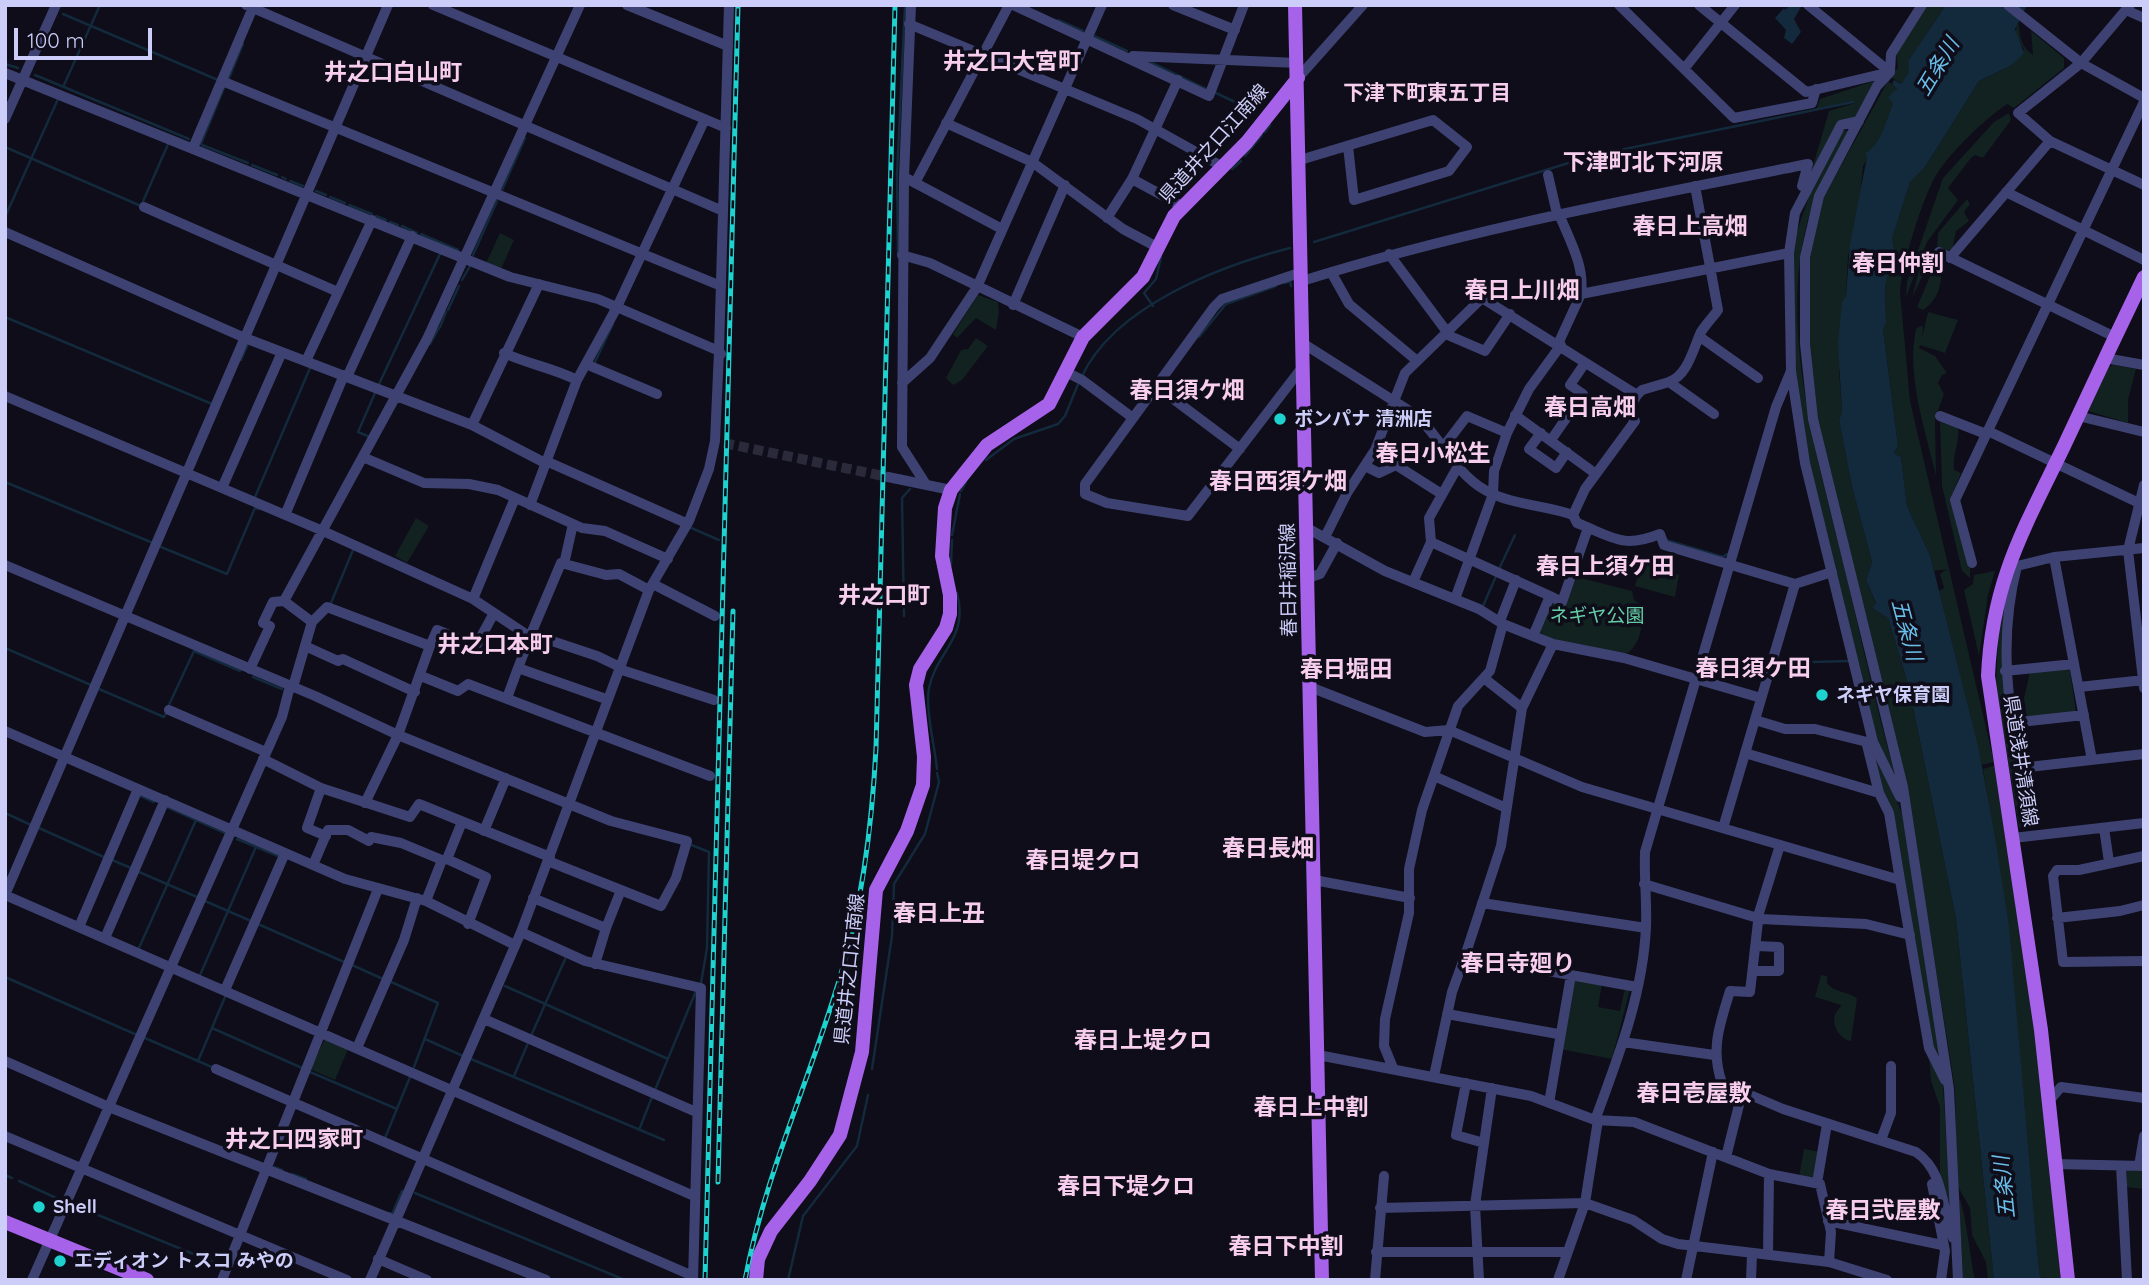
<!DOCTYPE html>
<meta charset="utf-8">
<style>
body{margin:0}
#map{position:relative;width:2149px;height:1285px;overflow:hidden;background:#0e0d19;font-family:Quicksand,sans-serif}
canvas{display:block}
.frame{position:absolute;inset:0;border:7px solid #cccdf8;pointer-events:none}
.scale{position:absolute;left:14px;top:28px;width:138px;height:32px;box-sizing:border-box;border:4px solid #cccdf8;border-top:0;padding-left:9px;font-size:21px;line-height:24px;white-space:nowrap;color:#cccdf8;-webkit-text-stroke:5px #0e0d19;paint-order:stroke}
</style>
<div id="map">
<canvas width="2149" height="1285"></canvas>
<div class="frame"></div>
<div class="scale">100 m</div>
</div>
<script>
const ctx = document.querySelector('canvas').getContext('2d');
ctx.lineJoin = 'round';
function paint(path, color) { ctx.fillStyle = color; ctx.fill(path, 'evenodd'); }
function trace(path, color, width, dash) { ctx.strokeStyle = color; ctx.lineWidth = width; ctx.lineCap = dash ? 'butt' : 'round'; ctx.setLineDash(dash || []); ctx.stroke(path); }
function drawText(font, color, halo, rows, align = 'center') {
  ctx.font = font + ' Quicksand,"Noto Sans JP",sans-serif'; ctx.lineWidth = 7; ctx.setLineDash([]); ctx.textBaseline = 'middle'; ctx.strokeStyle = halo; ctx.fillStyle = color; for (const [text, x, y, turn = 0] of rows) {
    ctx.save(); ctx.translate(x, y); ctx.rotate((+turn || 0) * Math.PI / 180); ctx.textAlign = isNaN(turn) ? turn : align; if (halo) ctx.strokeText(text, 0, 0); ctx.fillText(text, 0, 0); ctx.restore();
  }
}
const green = new Path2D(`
 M1928,5H1946L1908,61L1910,73L1901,84L1891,77L1898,67L1896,53Z
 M2018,20C2020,34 2019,45 2033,55L2031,31L2064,58V68L2014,108L2007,104C1984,120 1949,153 1935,177C1921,203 1903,262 1900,291L1910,401L1994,762L1982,765L1939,591L1944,588L1940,574L1947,569L1934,571L1930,555L1907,506L1901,457L1894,453L1898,446L1883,329L1886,323L1885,286L1892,239L1910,182L1925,167L1979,81L2012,65L2024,49L2015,35Z
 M1874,81L1858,116L1840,122L1810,176L1829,111L1855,103L1816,110L1820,99Z
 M1888,81L1897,89L1892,96L1893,104L1887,126L1863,166L1859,207L1848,257L1846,296L1841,316L1842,366L1839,371L1842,412L1839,420L1852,487L1872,562L1866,580L1876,604L1872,608L1888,618L1909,687L1956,919L1994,1280H1988L1986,1262L1972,1235L1970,1208L1957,1185L1955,1089L1907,789L1816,420L1808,344L1809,247L1823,198Z
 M2009,113L2011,120L1983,158L1975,155L1971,158L1948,188L1958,200L1927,242L1906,297L1907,282L1943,178L1994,122Z
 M1850,130C1832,163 1813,194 1805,232C1781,338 1818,458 1843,562C1860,634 1876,707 1896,778L1877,742L1808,460L1796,386L1793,243L1813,185L1842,131Z
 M1967,199L1970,204L1964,212L1969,221L1956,231L1952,251L1937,248L1938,233Z
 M500,233L514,240L501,269L486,263Z
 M1930,249L1934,251L1912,298L1922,259Z
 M1936,262H1941C1942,281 1941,298 1923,310L1917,307Z
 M978,295L998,302L999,312L996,330L976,318L957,338L953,334Z
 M1928,312L1958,320L1945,353L1920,345L1919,348L1935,356L1947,373L1942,375L1938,383L1944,394L1935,419L1936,476C1925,429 1906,375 1916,329L1920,326L1923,327L1922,338Z
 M976,338L988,346L962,380L953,385L946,378L961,350L968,349Z
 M2113,365L2136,369L2128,400V423L2088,411L2109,367Z
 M1940,422L1958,428C1960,443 1952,455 1954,470L1961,473L1950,499L1967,562L1970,563V578L1962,571L1942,486Z
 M416,518L429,526L407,563L395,556Z
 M1642,562L1679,575L1675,597L1635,586Z
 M1995,571L1988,595L1979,656L1964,590L1973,584L1974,575Z
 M1577,577L1632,591L1634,600L1644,606C1642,623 1642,642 1628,653C1608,650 1550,646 1538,630L1552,601L1565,604Z
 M2007,590C1994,672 2013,749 2027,829L2019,828L1996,686L1998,635Z
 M2065,668L2070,671L2076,712L2027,718L2024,698L2030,672Z
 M1872,747L1902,813L1943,1071L1931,1046L1883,791Z
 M1996,765L2036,1032L2061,1280L2040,1277L2038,1260L2008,926L1983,769Z
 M1821,975L1827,976V983C1836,994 1850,991 1857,999L1851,1041C1841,1040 1831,1026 1835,1015C1836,1011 1840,1009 1841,1005L1815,997Z
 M1576,979L1602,984L1598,1007L1620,1011L1625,988L1630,989L1612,1059L1560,1049L1571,982Z
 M325,1039L348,1049L335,1080L310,1069Z
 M1929,1059L1943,1084L1951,1222L1940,1178V1107L1931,1081Z
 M1804,1149L1820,1152L1816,1178L1799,1177Z
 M2127,1170L2144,1171V1189L2126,1187Z
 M1959,1198C1965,1207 1971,1263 1975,1280H1963Z`);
const water = new Path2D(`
 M1790,5L1801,7L1794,19L1801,32L1792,44L1784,38L1786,30L1775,18L1784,8L1785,10Z
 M1946,5H2027L2015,29L2024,53L2012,65L1979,81L1925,167L1910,182L1892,239L1894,250L1885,286L1886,323L1883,329L1898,446L1894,453L1901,457L1907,506L1930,555L1979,750L1995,837L2009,926L2038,1260L2040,1277L2045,1280H1994L1956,919L1909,687L1888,618L1872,608L1876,603L1866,580L1872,562L1852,487L1839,420L1842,412L1838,344L1842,302L1846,296L1850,244L1867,157L1865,153C1881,146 1886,120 1893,104L1888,97L1897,89L1892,84L1894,80L1901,84L1909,72L1908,61Z`);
const stream = new Path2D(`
 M63,14L218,80
 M1058,20L1083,31
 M1094,36L1127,51
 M1150,62L1208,90
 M5,64L18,68
 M35,75L189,139
 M229,78L243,44
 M64,85L100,5
 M1216,93L1239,104
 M1265,132L1270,125
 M201,144L224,88
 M202,145L248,163
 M5,147L141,206L169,142
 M1245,156L1262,135
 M252,165L277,175
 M1232,169L1241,161
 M282,177L286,179
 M290,181L303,186
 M502,190L525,138
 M316,191L326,195
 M330,197L345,203
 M349,205L372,214
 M376,216L386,220
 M5,217L58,99
 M390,222L398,225
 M402,226L417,233
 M421,234L458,250
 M1314,242L1591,156L1853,102
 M898,254L897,174L905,5
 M473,255L497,201
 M462,280L470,266
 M1285,283L1290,281L1291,286
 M1153,306L1144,293L1156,279L1161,257
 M448,310L459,286
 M5,317L212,404
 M440,327L446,312
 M1199,337L1226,304L1276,286
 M430,344L439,328
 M241,360L248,344
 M595,362L613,324
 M1082,376C1115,306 1220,266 1290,248
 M379,384L440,254
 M370,437L358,432L375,393
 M986,460L1014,439L1058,424L1065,416L1079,382
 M5,482L153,543
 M961,491L966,482
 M255,497L310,368
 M689,527L719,540
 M952,535L960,494
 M1666,540L1723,557L1727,554
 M161,547L227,574L255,508L259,509
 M951,565L952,540
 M1499,569L1515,535
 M331,603L353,550
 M1483,606L1497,574
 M904,616L902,498L910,489
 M5,648L91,685
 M1776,663L1849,661
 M253,677L282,689
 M99,689L164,717L166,713
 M168,707L194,651L240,671
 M937,769C935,747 925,709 929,688C937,650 969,639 957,593
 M141,796L154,802
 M167,807L225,833
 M5,813L31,825
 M39,828L106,858
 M237,839L278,856
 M689,844L709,852L707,948L701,983
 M112,860L131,868
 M139,872L197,897
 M205,901L251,921
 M258,924L344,962
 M139,948L196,820
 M352,965L383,979
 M200,975L256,847
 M5,977L137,1035
 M389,981L438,1003L414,1067
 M505,986L668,1059
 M212,1028L302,1068
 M531,1036L566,957
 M145,1038L214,1068
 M425,1039L463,1056
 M471,1059L664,1140
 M198,1061L225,997
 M872,1069L892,936L894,884L925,834L939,782L937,773
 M310,1072L397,1109
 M514,1076L528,1043
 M655,1090L696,991
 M639,1130L652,1097
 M385,1138L410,1077
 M274,1167L282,1170
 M292,1174L306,1179
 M5,1175L12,1178
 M19,1181L63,1201
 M415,1193L625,1280
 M71,1204L223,1266
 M390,1213L392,1214L402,1191
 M788,1280L803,1216L857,1146L868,1095`);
const minorTunnel = new Path2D(`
 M724,443L888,477`);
const minor = new Path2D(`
 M246,5L723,211
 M433,5L726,128
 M627,5L728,46
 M1013,5L1209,96L1244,5
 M1173,5L1235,30
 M1619,5L1734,118L1812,103L1816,89
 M1699,5L1806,92L1890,72L1808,5
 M1922,5L1891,54L1890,72L1877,86L1819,196L1805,257V344L1813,419L1903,787L1949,1089L1958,1280
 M2008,5L2081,63L2144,98
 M2130,5L2081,63L2018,113L2050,141L2144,185
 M2126,10L2144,18
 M909,24L1137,119L1223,167
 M1133,56L1298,63
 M1684,69L1735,5
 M5,73L510,277L598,299L719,351L721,354
 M1298,78L1363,5
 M222,81L721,286
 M5,119L56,5
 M1859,121L1841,125L1795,213L1789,253L1791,371L1805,463L1873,742L1900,797
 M946,123L1032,162L1123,229L1157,247
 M193,148L254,5
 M1300,160L1433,120L1467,147L1449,171L1354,200L1348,146
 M1548,175L1557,214
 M904,177L911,5
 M1132,179L1182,206
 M915,183L1009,5
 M2006,192L2144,260
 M144,207L338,292
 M1559,214C1569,239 1585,266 1581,294
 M1107,218L1132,179L1178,80
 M5,232L245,338L472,425L545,463
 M1939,252L2115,337
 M1389,254L1450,336L1485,351L1510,314
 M902,255L930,263L1083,337
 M1950,258L2050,141
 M1302,272L1222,299L1214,307L1085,484V494L1107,503L1188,516L1304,365
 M1331,272L1349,304L1416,360
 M1302,281C1468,229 1638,198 1808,164L1802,186
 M1013,305L1065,185
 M1700,337L1758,378
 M1304,344L1416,415C1441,438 1455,473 1485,490C1510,505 1546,505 1573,515L1577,523C1613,537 1622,549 1660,534L1664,545L1795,584L1832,572
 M1558,344L1581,294L1789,253
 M504,353C528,364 553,368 577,380
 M2105,358L2144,365
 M306,361L372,220
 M588,365L657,394
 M1066,372L1082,380L1133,418
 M347,377L412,236
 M1669,382C1688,375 1693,349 1701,332C1706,324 1713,317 1718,310L1695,186
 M902,383L930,358L977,287L1102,5
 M1156,386L1240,449
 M5,396L323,531L473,599L530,637L531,634L597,656L620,667
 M1515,415L1596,474
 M1940,416L1986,434
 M2078,416L2144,432
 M472,425L539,284
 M1988,431L2139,503
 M1541,433L1529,449L1556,468L1567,452
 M1551,440L1583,394L1570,385L1585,363
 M1444,446L1467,416L1507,433
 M365,458L424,483L469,484L498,490L582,528L605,531L668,559
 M546,461L686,523
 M1365,466L1379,473L1396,465L1440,493
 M888,477L951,490
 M925,483L902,447L904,177L1002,229
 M2144,485L2128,550L2144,688
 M222,488L282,352
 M530,505L577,380L617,307L705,119
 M285,515L344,375
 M1573,515L1585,489L1635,421L1628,411L1637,395
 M1307,528L1385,571L1479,609L1503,624L1490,671L1458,706L1422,810L1409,869V913L1385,1019L1384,1046L1393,1068
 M1325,537L1347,493L1375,450L1405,373L1482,298L1637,395L1642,390L1669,382L1714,414
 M1431,542L1550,596
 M2054,557L2092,760
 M1972,563L1955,500L2144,102
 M564,564L573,524
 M2010,564L2017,566L2054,557L2144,548
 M5,565L315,696L398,735L611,821L687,841L676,878L661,906L548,861
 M2017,566C1999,636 2007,699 2020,768L2144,754
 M1308,578L1320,574L1337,543
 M1413,582L1431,542L1429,518L1457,468
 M653,584L715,616
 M473,599L515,498
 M1455,599L1493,494L1494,471L1507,433L1529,389L1561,345
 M1500,621L1516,580
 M312,622L284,601L427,339L580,5
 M1503,624L1553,644L1624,658L1761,698
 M531,634L561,563L606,575L619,574L649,590
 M1533,636L1550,596L1562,602L1588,528
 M530,637L518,668L606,699
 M1553,644L1522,708L1501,846L1465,956L1637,987
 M305,646L338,661L343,659L415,692
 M430,646L437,630L476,646L494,613
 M250,669L270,626L263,623L273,602L284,601
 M619,669L714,700
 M2005,671L2074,664
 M421,676L458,691L468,684L710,776
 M1485,679L1522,708
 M293,687L312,622L327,607L430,646L398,735L365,803
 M1310,687L1425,732L1449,730L1582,787L1900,880L1929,1048L1945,1080
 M2079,687L2144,680
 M507,698L518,668
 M169,710L266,752
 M1755,720L1785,729H1815L1871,743
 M2011,723L2084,715
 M5,731L345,879L426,901L515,945
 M1867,745L1879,793L1889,813L1900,880
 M1745,753L1879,793
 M263,759L321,788L410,817L419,804L550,857
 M2020,768L2029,822
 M1434,776L1504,807
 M321,788L307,828L326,836
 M1723,828L1795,584
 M2104,828L2109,862
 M484,831L506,778
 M2013,838L2144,823
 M1780,845L1759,913L1750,992L1730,991C1720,1024 1710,1049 1722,1083L1783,1109L1916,1152C1945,1172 1941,1208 1953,1238
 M2144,856L2079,870H2057L2053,876L2063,962L2144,961
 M447,859L486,877L468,924
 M313,865L328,830H348L369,841L371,837L401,843L442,860
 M1314,880L1410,898
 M1644,884L1761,919L1866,924L1910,935
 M5,895L388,5
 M5,895L694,1196
 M533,898L606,928L621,890
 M426,901L442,860L447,859L462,822
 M1482,903L1646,928
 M2057,918L2120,911L2144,905
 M79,927L138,789
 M521,932L585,961L701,988L693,1280
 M105,938L165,800
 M595,964L606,928
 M1753,971H1779V947L1757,946
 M225,990L285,853
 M1447,1014L1558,1034
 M484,1019L696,1112
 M1623,1042L1714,1055
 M357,1048L404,940L417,898
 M1318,1055L1531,1096L1595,1120L1634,1122L1769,1174L1820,1184L1831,1232L1829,1262
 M5,1061L109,1107L546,1280
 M216,1069L693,1276
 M1434,1076L1452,992L1465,956
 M1466,1083L1456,1135L1484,1143
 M2049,1101L2061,1087L2144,1098
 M1549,1103L1571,975
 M1595,1120C1618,1058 1643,994 1646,927C1647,902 1644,877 1645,852L1776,407L1791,371
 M5,1136L347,1280
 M1881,1140L1891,1113V1066
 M1726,1157L1742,1093
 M2055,1164L2144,1166
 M2121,1166L2127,1280
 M2139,1166L2144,1136
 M1817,1183L1827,1124
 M1932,1184L1945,1251L1941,1280
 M1380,1208L1585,1203L1633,1220L1662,1239L1678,1244L1829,1262L1887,1280
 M1828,1221L1942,1245
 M1376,1252H1566
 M1768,1255L1769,1174
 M378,1259L427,1280
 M32,1280L282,717L290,686
 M222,1280L378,889
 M370,1280L521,932L649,590L689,521L709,469L715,441L719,351L729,5
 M1375,1280L1384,1176
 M1479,1280L1475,1205L1492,1088
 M1558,1280L1585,1203L1598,1120
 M1686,1280L1713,1152
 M1751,1280L1752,1254`);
const major = new Path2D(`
 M1295,5L1322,1280
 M5,1222L147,1280
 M756,1280L758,1259L771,1231L810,1181L840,1135L862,1052L876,890L907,831L923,785L924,757L916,685L920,669L946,628L950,614V595L942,556L945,508L951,490L987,445L1049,404L1083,337L1143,277L1174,216L1247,142L1298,78
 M2068,1280L2041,1030L1988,676C1992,581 2024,529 2064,446C2090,390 2117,333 2144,277`);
const rail = new Path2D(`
 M718,1182L733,611
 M705,1280L738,5
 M745,1280C765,1174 811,1077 841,974C863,900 872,825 876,748L895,5`);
const markers = [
 [1280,419,7,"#1ed3cf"],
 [1822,695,7,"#1ed3cf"],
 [39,1207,7,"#1ed3cf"],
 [60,1261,7,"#1ed3cf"]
];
const streetNames = [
 ["県道井之口江南線",1214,144,-48],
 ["春日井稲沢線",1289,580,-91],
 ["県道浅井清須線",2020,761,81],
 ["県道井之口江南線",850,969,-84]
];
const poiNames = [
 ["ボンパナ 清洲店",1294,419],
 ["ネギヤ保育園",1836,695],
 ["Shell",53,1207],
 ["エディオン トスコ みやの",74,1261]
];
const parkNames = [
 ["ネギヤ公園",1597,616]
];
const waterNames = [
 ["五条川",1938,67,-59],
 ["五条川",1906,630,75],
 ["五条川",2005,1187,-96]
];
const neighbourhoodNames = [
 ["下津下町東五丁目",1427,94]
];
const quarterNames = [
 ["井之口大宮町",1012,62],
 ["井之口白山町",393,73],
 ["下津町北下河原",1643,163],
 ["春日上高畑",1690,227],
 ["春日仲割",1898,264],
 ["春日上川畑",1522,291],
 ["春日須ケ畑",1187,391],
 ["春日高畑",1590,408],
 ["春日小松生",1433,454],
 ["春日西須ケ畑",1278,482],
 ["春日上須ケ田",1605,567],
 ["井之口町",884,596],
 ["井之口本町",495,645],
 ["春日須ケ田",1753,669],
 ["春日堀田",1346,670],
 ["春日長畑",1268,849],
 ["春日堤クロ",1083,861],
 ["春日上丑",939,914],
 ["春日寺廻り",1518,964],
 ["春日上堤クロ",1143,1041],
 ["春日壱屋敷",1694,1094],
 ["春日上中割",1311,1108],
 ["井之口四家町",294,1140],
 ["春日下堤クロ",1126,1187],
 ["春日弐屋敷",1883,1211],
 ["春日下中割",1286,1247]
];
paint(green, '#112220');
paint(water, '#13293c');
trace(stream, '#13293c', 2.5);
trace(minorTunnel, '#2a2a3a', 10, [10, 5]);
trace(minor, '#3e4272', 10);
trace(major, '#a662e9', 14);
trace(rail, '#1ed3cf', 5);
trace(rail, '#0e0d19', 2.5, [8]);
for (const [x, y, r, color] of markers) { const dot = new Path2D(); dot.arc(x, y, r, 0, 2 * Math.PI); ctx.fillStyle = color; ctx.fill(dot); trace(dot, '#0e0d19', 2.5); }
drawText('19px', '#cccdf8', '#0e0d19', streetNames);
drawText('bold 19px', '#cccdf8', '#0e0d19', poiNames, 'left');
drawText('19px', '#64cca6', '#0e0d19', parkNames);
drawText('italic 21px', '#69beea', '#0e0d19', waterNames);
drawText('bold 21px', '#f8ceee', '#0e0d19', neighbourhoodNames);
drawText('bold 23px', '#f8ceee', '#0e0d19', quarterNames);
</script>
